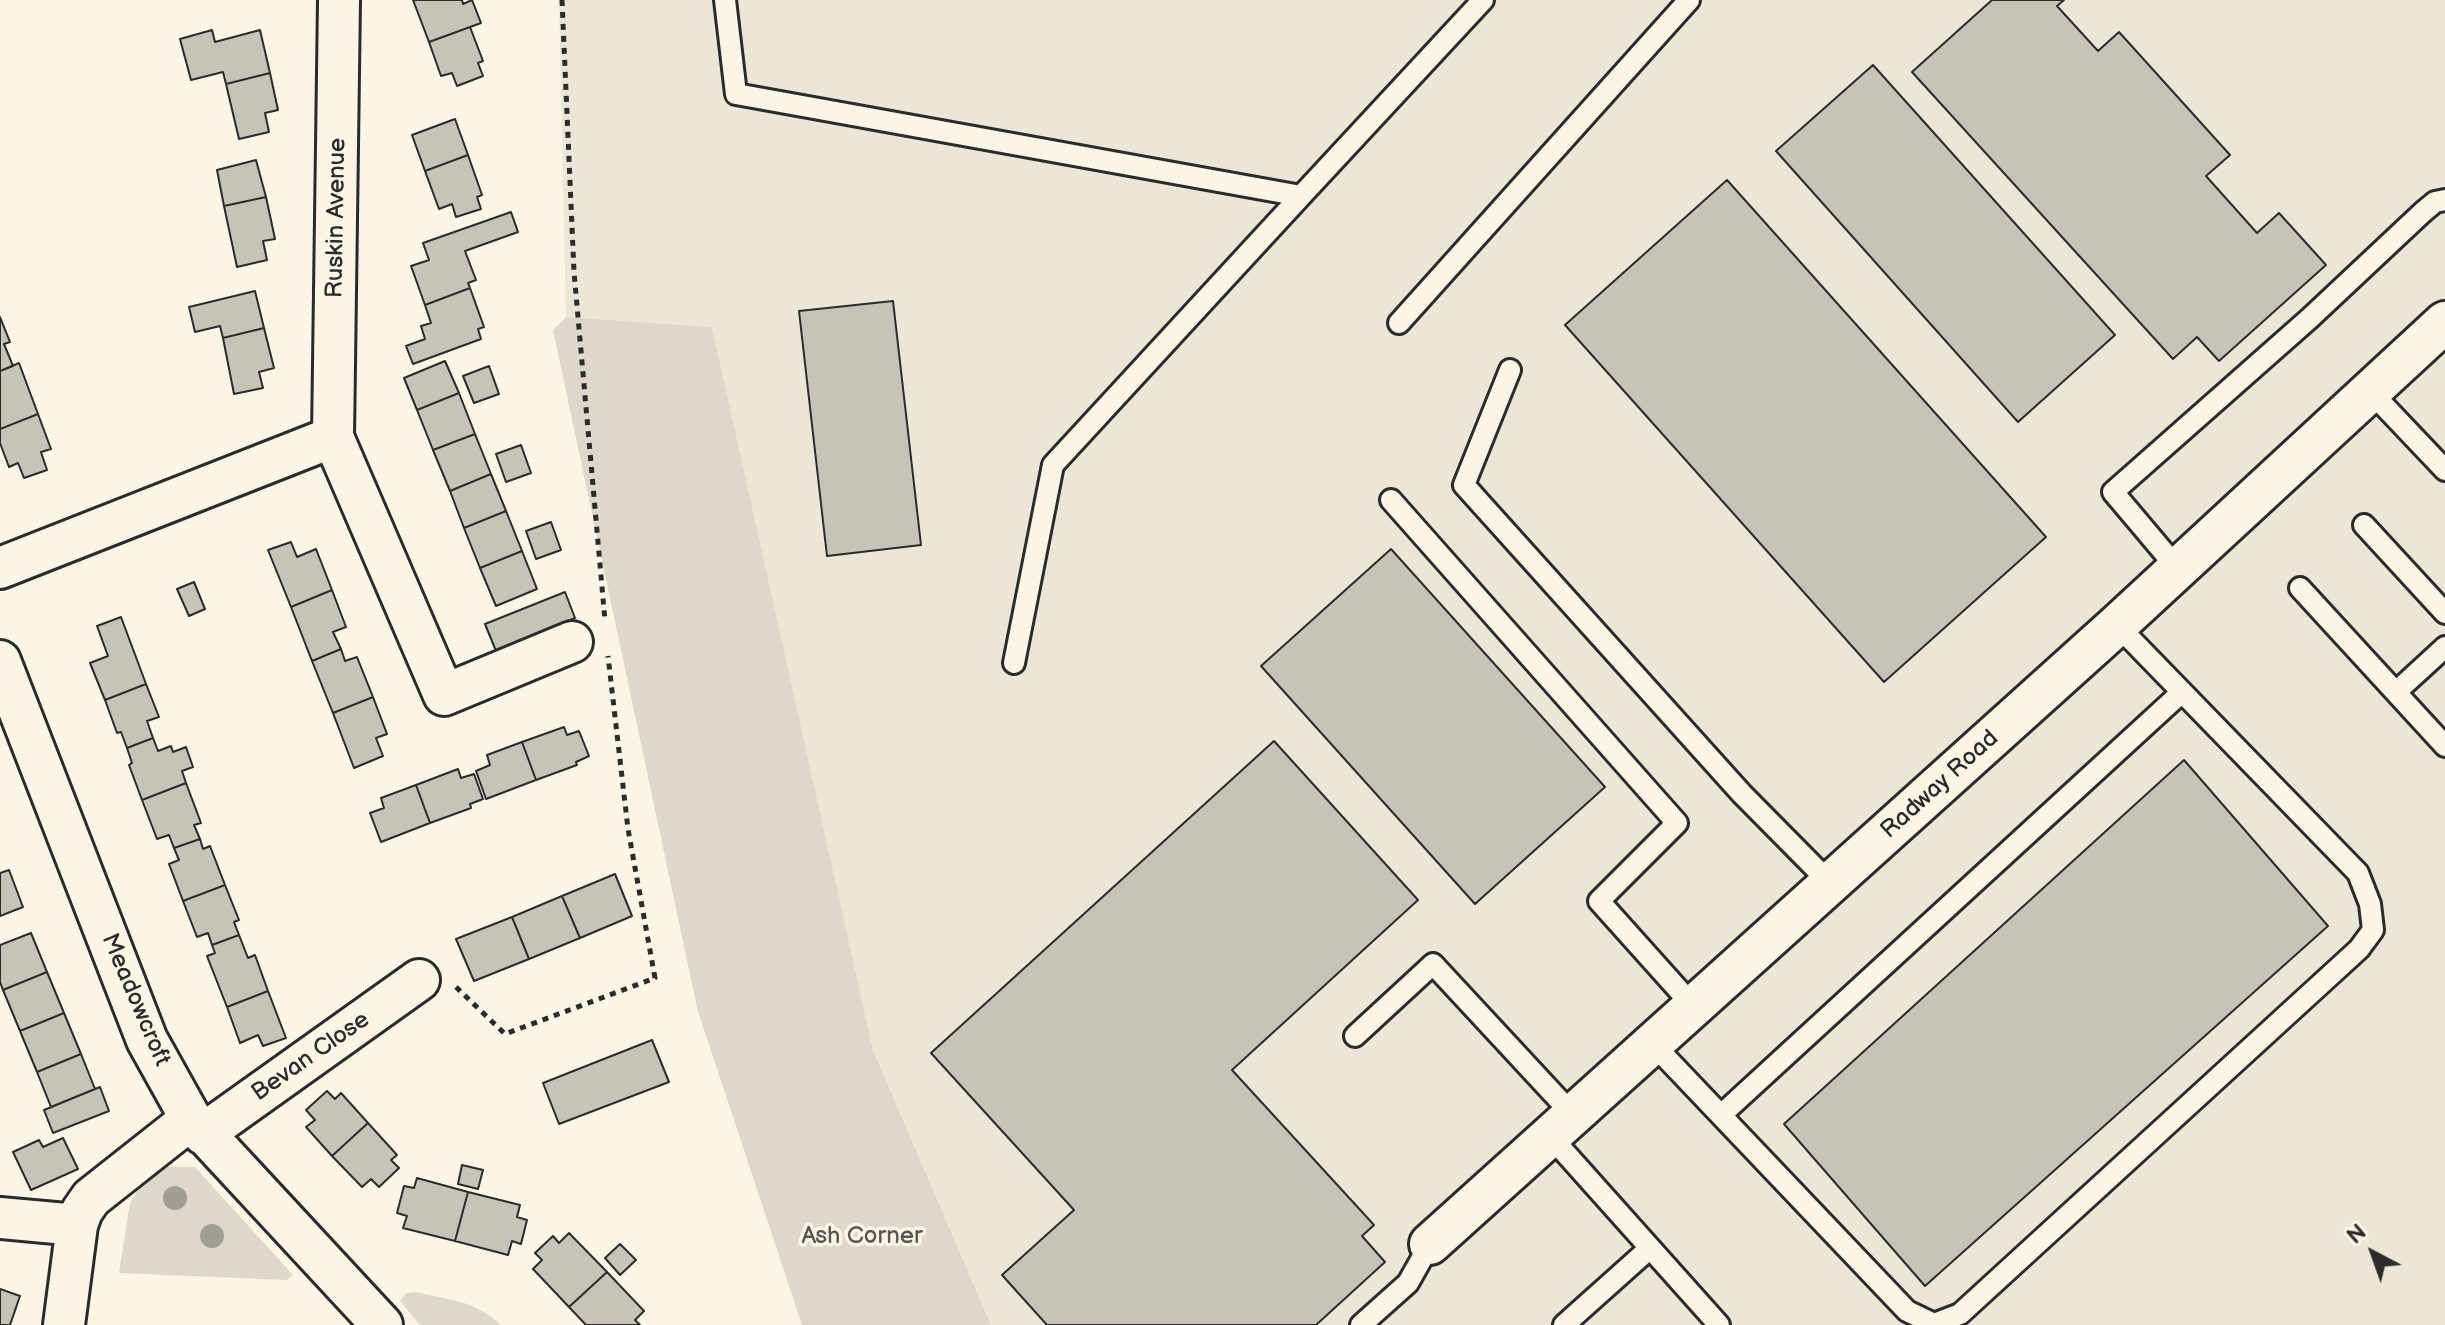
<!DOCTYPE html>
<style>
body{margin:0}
#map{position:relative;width:2445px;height:1325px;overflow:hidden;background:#fcf5e5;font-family:"Balsamiq Sans",sans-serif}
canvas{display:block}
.north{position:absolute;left:2333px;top:1213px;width:80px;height:80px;-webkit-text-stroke:6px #fcf5e5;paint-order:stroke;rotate:319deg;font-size:22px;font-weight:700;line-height:32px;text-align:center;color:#2b2b2b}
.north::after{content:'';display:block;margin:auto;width:28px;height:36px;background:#2b2b2b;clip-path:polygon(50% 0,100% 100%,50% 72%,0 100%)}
</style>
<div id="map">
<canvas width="2445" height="1325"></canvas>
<div class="north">N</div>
</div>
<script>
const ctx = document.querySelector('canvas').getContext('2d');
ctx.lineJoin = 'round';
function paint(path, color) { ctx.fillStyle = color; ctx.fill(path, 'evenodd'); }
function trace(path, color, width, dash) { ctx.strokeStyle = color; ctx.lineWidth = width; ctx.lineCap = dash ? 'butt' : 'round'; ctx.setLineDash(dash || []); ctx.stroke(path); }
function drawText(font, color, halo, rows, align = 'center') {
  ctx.font = font + ' "Balsamiq Sans",sans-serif'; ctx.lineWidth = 7; ctx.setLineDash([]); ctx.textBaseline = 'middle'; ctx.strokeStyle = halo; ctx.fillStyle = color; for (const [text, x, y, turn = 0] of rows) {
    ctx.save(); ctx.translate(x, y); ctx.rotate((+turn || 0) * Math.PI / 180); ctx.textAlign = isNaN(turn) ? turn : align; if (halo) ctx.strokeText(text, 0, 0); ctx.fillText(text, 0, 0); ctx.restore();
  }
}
const built = new Path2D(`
 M559,0H2445V1325H991L873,1050L712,327L566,317Z`);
const green = new Path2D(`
 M566,317L712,327L873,1050L991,1325H802L698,1012L553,330Z
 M167,1167H195L293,1275L287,1280L119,1273L130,1203L139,1189Z
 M415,1292C447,1299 476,1301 501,1325H420L400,1301L406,1293Z`);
const building = new Path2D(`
 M413,0H462L463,4L472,0L481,23L429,42Z
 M1992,0H2064L2057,6L2098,51L2119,32L2230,155L2206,176L2257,233L2279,213L2326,265L2219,361L2197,337L2173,359L1912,72Z
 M470,27L483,61L478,63L483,76L457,86L452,73L441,76L429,42Z
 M212,30L215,42L260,30L270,73L226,84L223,72L191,80L180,39Z
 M1873,65L2115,335L2018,422L1776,151Z
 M270,73L278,110L265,113L269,132L239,139L226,84Z
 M455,119L468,155L425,171L412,135Z
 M468,155L482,195L477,197L481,209L456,217L452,204L439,209L425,171Z
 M256,160L266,197L224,206L217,170Z
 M1727,180L2046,537L1884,682L1565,325Z
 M266,197L275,239L263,241L267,260L237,267L224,206Z
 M511,212L518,232L465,251L476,280L468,283L470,288L425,305L411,266L429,260L423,243Z
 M470,288L484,327L478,329L481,339L413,364L406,346L425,339L421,326L431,323L425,305Z
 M255,291L264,328L223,338L220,326L195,332L189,307Z
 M893,301L921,545L827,556L799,311Z
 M0,317L10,342L4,344L13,366L0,371Z
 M264,328L274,368L259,372L263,388L234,394L223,338Z
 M445,361L459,393L417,410L404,378Z
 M19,363L38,414L0,429V371Z
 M489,366L499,394L474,403L463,376Z
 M459,393L475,434L433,450L417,410Z
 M38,414L51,449L41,452L47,470L24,478L18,463L9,467L0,443V429Z
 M475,434L491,474L450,491L433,450Z
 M521,445L531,473L506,482L496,454Z
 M491,474L506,511L464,528L450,491Z
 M506,511L522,551L480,568L464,528Z
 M551,522L561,550L536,559L526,531Z
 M291,542L297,557L316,549L332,590L291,607L268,550Z
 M1391,549L1605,787L1475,904L1261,666Z
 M522,551L537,589L496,606L480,568Z
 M194,582L205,609L189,616L177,589Z
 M332,590L346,627L333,632L341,649L312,661L291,607Z
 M565,592L575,618L496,651L485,624Z
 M121,617L146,684L105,700L90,663L108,656L97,626Z
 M341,649L345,661L357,657L373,697L333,713L312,661Z
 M146,684L159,717L147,721L153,738L127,748L121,732L117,733L105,700Z
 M373,697L387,734L376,738L383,756L354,768L333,713Z
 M564,727L567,735L579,731L589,756L576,762L577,765L536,780L522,742Z
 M153,738L158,751L171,746L173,752L186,747L193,767L182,771L186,783L142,800L129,765L132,763L127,748Z
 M1274,741L1418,900L1232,1070L1374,1225L1362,1236L1385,1262L1316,1325H1047L1002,1275L1074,1210L931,1053Z
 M522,742L536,780L486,799L476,771L490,765L487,755Z
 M2184,760L2328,926L1925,1286L1784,1124Z
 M458,769L461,778L474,774L483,799L470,804L471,808L430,823L416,785Z
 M186,783L201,823L194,825L200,839L174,848L169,835L157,839L142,800Z
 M416,785L430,823L381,842L370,813L384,808L381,798Z
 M200,839L203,849L210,846L225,885L183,901L169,864L179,860L174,848Z
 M9,870L23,907L0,916V873Z
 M615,874L632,916L580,938L562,896Z
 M225,885L239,920L234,922L239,935L212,945L208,933L197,937L183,901Z
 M562,896L580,938L529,959L512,917Z
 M512,917L529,959L474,981L456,939Z
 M31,933L47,972L3,990L0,982V945Z
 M239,935L248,958L255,955L268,991L227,1007L207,956L215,953L212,945Z
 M47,972L64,1013L20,1031L3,990Z
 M268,991L286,1038L263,1046L258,1035L240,1043L227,1007Z
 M64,1013L81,1054L37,1072L20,1031Z
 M652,1040L669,1082L559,1124L543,1083Z
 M81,1054L95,1089L51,1107L37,1072Z
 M100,1087L109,1111L53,1133L44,1110Z
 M327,1091L335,1099L341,1093L368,1123L332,1156L306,1127L315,1120L306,1110Z
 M368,1123L397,1155L391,1160L399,1168L379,1187L371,1179L362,1187L332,1156Z
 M63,1138L78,1169L31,1190L13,1152L39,1140L43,1147Z
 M462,1165L483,1170L478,1189L458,1184Z
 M417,1178L468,1192L455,1241L403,1228L407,1216L397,1213L404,1186L414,1188Z
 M468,1192L520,1205L517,1217L527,1220L521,1244L512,1241L508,1255L455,1241Z
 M569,1233L607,1272L569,1307L533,1269L542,1260L535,1253L553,1236L559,1243Z
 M620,1244L636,1260L620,1275L605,1258Z
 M607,1272L644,1311L635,1320L640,1325H586L569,1307Z
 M0,1289L20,1296L10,1325H0Z`);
const path = new Path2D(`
 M562,0L574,272L605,621
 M456,987L505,1034L655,978L628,829L608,656`);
const lane = new Path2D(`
 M725,0L736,94L1301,196L1483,0
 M1399,323L1689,0
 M1510,370L1464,485L1742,794L1831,884
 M2370,391L2445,470
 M1391,500L1677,823L1599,901L1694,1007
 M2364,525L2445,613
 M2178,569L2113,492L2310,318L2423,212L2435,202L2445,200
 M2300,588L2445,746
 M1014,663L1053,465L1301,196
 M2396,692L2445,647
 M1355,1036L1433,964L1574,1116
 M1653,1044L1907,1311L1934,1324L1960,1314L2359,949L2373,930L2370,904L2358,873L2117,625
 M1721,1115L2182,692
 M1551,1137L1719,1325
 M1361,1325L1408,1283L1430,1244
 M1564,1325L1649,1249`);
const street = new Path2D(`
 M333,437L444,695L572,642
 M0,568L333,437L339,0
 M0,661L147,1040L191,1119L382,1325
 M203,1134L419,980
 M0,1218L77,1225
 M1430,1244L2117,625L2445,322
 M64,1325L77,1225L82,1211L91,1198L191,1119`);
const trees = [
 [175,1198],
 [212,1236]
];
const streetNames = [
 ["Ruskin Avenue",337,218,-89],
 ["Radway Road",1940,785,-42],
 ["Meadowcroft",135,1000,67],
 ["Bevan Close",311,1057,-35]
];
const parkNames = [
 ["Ash Corner",862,1237]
];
paint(built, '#ece6d7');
paint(green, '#ded8ca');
paint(building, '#c8c3b7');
trace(building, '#2b2b2b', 2);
trace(lane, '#2b2b2b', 26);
trace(street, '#2b2b2b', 46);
trace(path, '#2b2b2b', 5, [6, 6]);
trace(lane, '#fcf5e5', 20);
trace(street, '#fcf5e5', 40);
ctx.fillStyle = '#a29e95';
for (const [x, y] of trees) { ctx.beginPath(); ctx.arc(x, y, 12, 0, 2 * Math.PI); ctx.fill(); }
drawText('24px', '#2b2b2b', '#fcf5e5', streetNames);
drawText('24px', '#585653', '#fcf5e5', parkNames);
</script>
